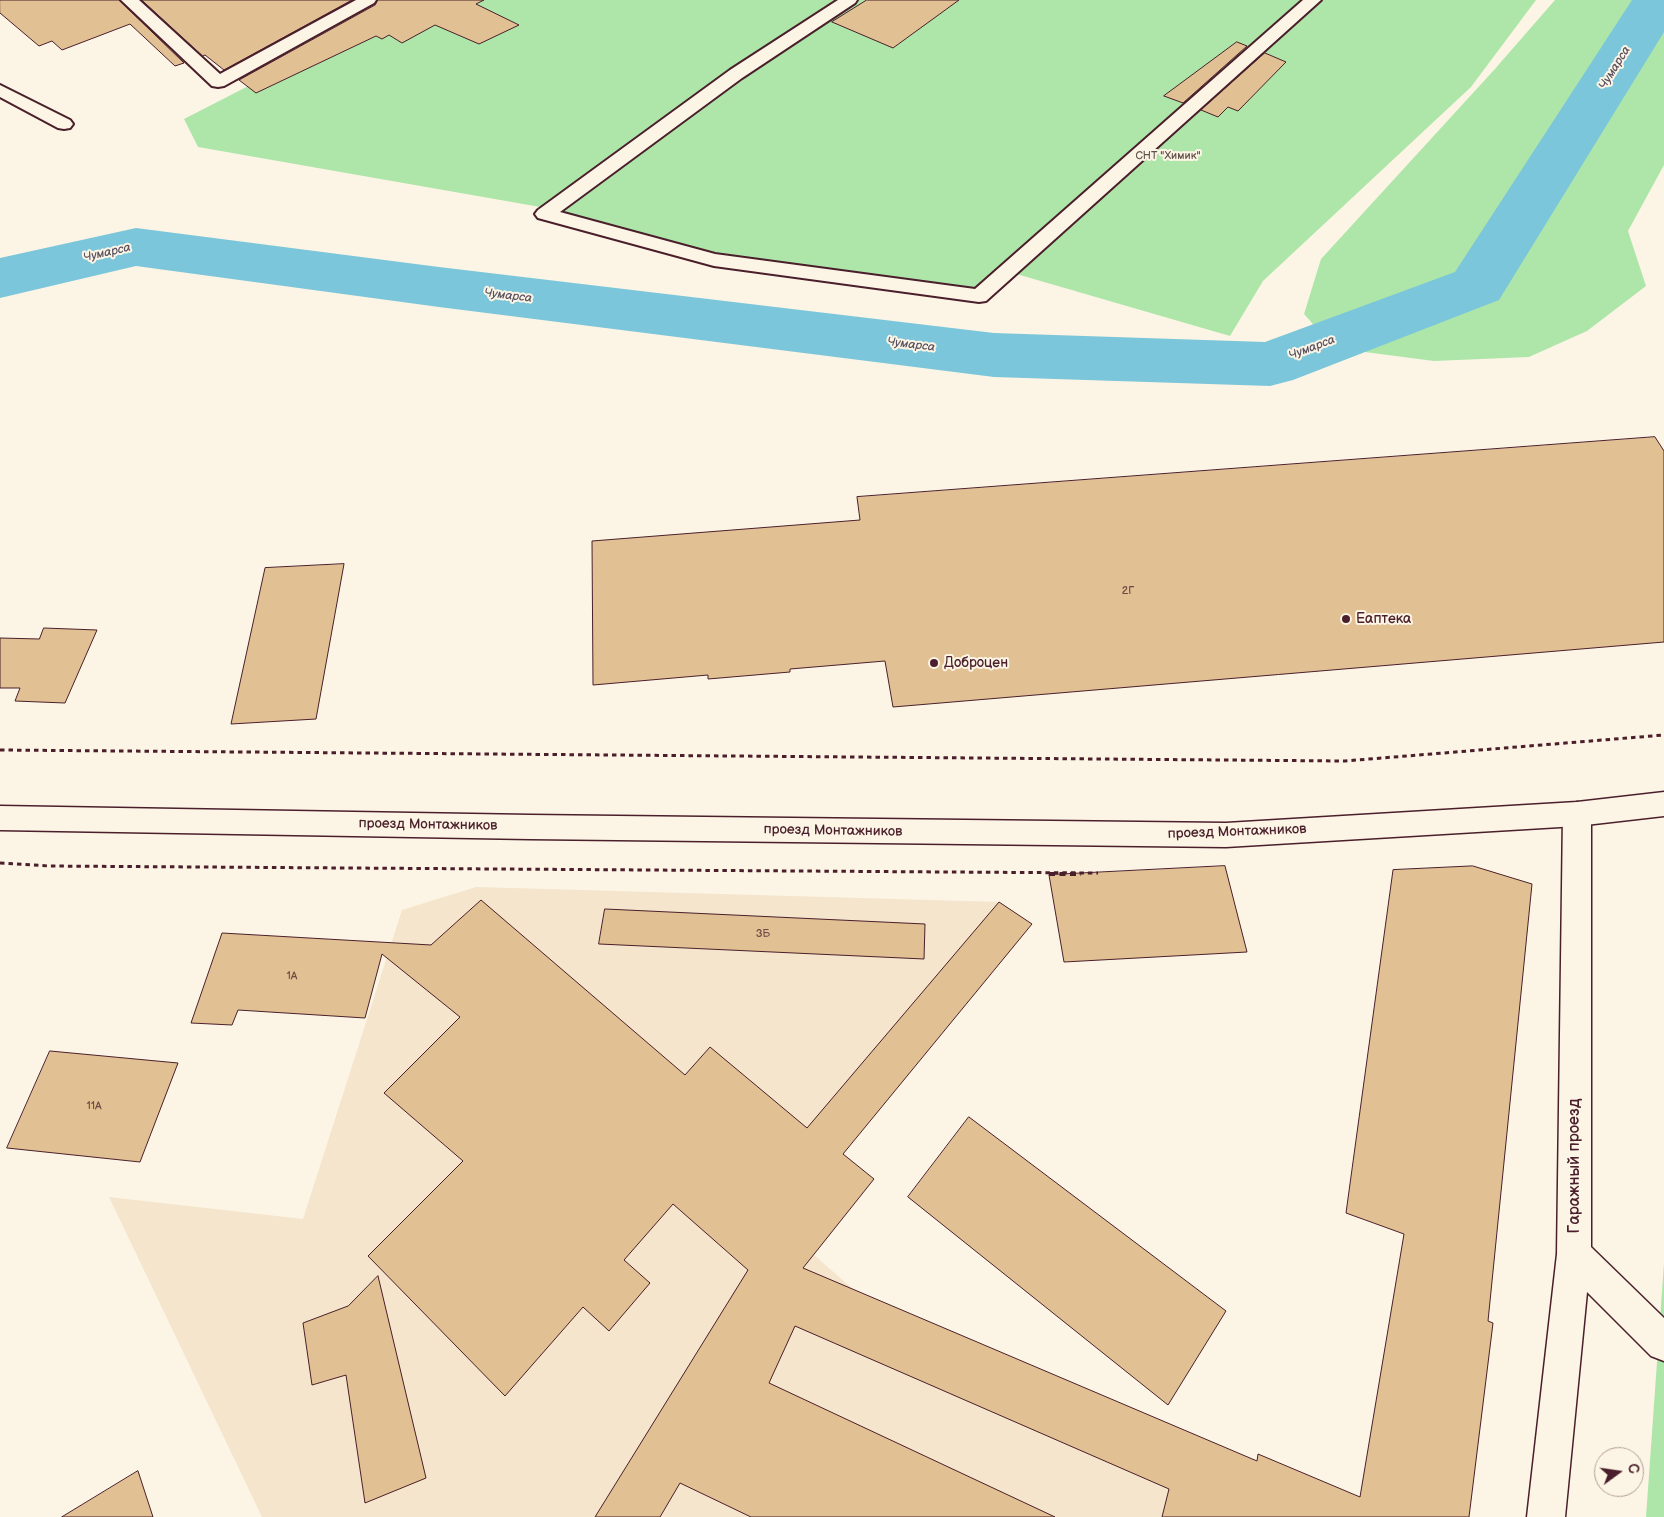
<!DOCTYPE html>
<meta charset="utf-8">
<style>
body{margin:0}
#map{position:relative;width:1664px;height:1517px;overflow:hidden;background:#fcf5e5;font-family:"Balsamiq Sans",sans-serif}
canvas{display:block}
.north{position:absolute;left:1594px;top:1447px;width:50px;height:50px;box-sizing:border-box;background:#fcf5e5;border:1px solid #b59f9b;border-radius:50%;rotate:76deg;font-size:14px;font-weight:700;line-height:20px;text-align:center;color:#4a1f2b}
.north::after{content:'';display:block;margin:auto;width:18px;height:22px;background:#4a1f2b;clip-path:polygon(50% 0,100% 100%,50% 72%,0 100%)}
</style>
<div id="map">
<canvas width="1664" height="1517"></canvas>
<div class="north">С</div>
</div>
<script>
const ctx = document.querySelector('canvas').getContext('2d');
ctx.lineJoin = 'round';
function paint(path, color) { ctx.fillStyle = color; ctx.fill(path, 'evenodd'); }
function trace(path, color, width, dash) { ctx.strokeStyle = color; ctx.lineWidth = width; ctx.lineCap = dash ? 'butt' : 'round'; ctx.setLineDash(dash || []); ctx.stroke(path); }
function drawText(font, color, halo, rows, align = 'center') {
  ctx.font = font + ' "Balsamiq Sans",sans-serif'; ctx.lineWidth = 4; ctx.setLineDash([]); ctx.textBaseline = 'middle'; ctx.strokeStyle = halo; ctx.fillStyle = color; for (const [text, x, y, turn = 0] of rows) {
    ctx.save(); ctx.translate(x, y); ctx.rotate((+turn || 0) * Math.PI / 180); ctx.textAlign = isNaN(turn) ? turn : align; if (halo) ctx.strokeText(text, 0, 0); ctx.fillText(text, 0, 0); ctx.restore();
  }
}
const built = new Path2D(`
 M476,887L999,902L1032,924L843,1153L874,1179L814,1255L854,1290L1245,1517H262L109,1197L303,1219L402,910Z`);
const green = new Path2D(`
 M416,0H1536L1471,87L1263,281L1230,336L1013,273L989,293L698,252L576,220L563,211L198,147L184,119Z
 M1555,0H1664V165L1628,231L1646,286L1587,331L1529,357L1434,361L1334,348L1304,314L1321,259L1494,70Z
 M1664,1263V1517H1646Z`);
const river = new Path2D(`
 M1632,0H1664V32L1499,300L1293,380L1270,386L994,377L439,307L136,266L0,298V258L136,228L439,267L994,333L1265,342L1455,272Z`);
const building = new Path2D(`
 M0,0H119L184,63L175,66L130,24L62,50L52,41L39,46L0,13Z
 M142,0H352L224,70L205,55L203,56Z
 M378,0H484L476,4L519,25L479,44L435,25L402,43L389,35L382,39L376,36L256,93L239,80L375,5Z
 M867,0H959L893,48L832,22Z
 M1237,42L1247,46L1183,103L1164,96Z
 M1265,53L1286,62L1238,111L1228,107L1218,117L1201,110Z
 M1655,437L1664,451V642L893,707L885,661L790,669V672L708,679V675L593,685L592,541L860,520L857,497Z
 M344,564L316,719L231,724L265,568Z
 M44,628L97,630L65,703L15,701L20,688H0V638L39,639Z
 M1225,866L1247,952L1064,962L1049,875Z
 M1473,866L1532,884L1488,1321L1493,1323L1469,1517H1162L1169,1489L795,1326L769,1383L1055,1517H751L680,1483L660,1517H595L748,1270L673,1204L624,1260L650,1283L609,1331L583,1307L505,1396L368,1256L463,1161L384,1093L460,1017L382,954L365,1018L238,1010L232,1025L191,1023L222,933L431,945L481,900L685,1075L710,1047L807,1128L999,902L1032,924L843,1154L874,1179L803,1268L1257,1461L1258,1454L1360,1497L1404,1234L1346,1213L1393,870Z
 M605,909L925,924L924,959L599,944Z
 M50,1051L178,1063L140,1162L7,1148Z
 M969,1117L1226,1311L1168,1405L908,1197Z
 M378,1276L426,1478L365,1503L346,1375L312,1385L303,1323L348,1306Z
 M138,1471L153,1517H62Z`);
const pathFar1 = new Path2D(`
 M0,750L1345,761L1664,735
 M0,863L49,866L1098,873`);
const path = new Path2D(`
 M1049,874H1081`);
const service = new Path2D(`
 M121,0H139L220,74L356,0H376L374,3L224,86L218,87L212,86Z
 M838,0H857L855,3L742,78L560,212L715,254L975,289L1303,0H1321L986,301L979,302L714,266L538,218L535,214L538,210L730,70Z
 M0,85L70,120L73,124L70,128L64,129L58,128L0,97Z`);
const minor = new Path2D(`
 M1577,802L1587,805L1591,814V1247L1664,1318V1361L1651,1356L1587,1292L1565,1517H1527L1557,1254L1563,814L1567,805Z`);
const secondary = new Path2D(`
 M1664,792V816L1577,826L1226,847L530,839L0,830V806L530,815L1226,823L1577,802Z`);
const markers = [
 [1346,619,5,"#4a1f2b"],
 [934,663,5,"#4a1f2b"]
];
const farParknames = [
 ["СНТ \"Химик\"",1168,156]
];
const numberNames = [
 ["2Г",1128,591],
 ["3Б",763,934],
 ["1А",292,976],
 ["11А",94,1106]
];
const farWaternames = [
 ["Чумарса",1615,68,-58],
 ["Чумарса",107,253,-13],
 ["Чумарса",508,296,7],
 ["Чумарса",911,345,7],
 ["Чумарса",1312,348,-21]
];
const poiNames = [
 ["Еаптека",1356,619],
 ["Доброцен",944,663]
];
const streetNames = [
 ["проезд Монтажников",428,825,1],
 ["проезд Монтажников",833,831,1],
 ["проезд Монтажников",1237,832,-2]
];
const nearStreetnames = [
 ["Гаражный проезд",1575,1166,-90]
];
paint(built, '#f4e5cc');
paint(green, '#aee6aa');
paint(river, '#7bc6da');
paint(building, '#e1c093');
trace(building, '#4a1f2b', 1);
trace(service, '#4a1f2b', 4);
trace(minor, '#4a1f2b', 3);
trace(secondary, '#4a1f2b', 3);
trace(pathFar1, '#4a1f2b', 3, [4.5, 4]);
trace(path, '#4a1f2b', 4, [6, 4.5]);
paint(service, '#fcf5e5');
paint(minor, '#fcf5e5');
paint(secondary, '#fcf5e5');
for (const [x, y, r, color] of markers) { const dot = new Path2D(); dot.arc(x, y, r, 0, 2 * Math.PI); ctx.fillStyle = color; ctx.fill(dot); trace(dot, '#fcf5e5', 2); }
drawText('11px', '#63514b', '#fcf5e5', farParknames);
drawText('11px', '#704745', null, numberNames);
drawText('italic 12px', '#595160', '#fcf5e5', farWaternames);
drawText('14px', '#4a1f2b', '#fcf5e5', poiNames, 'left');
drawText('14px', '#4a1f2b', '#fcf5e5', streetNames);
drawText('16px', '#4a1f2b', '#fcf5e5', nearStreetnames);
</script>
